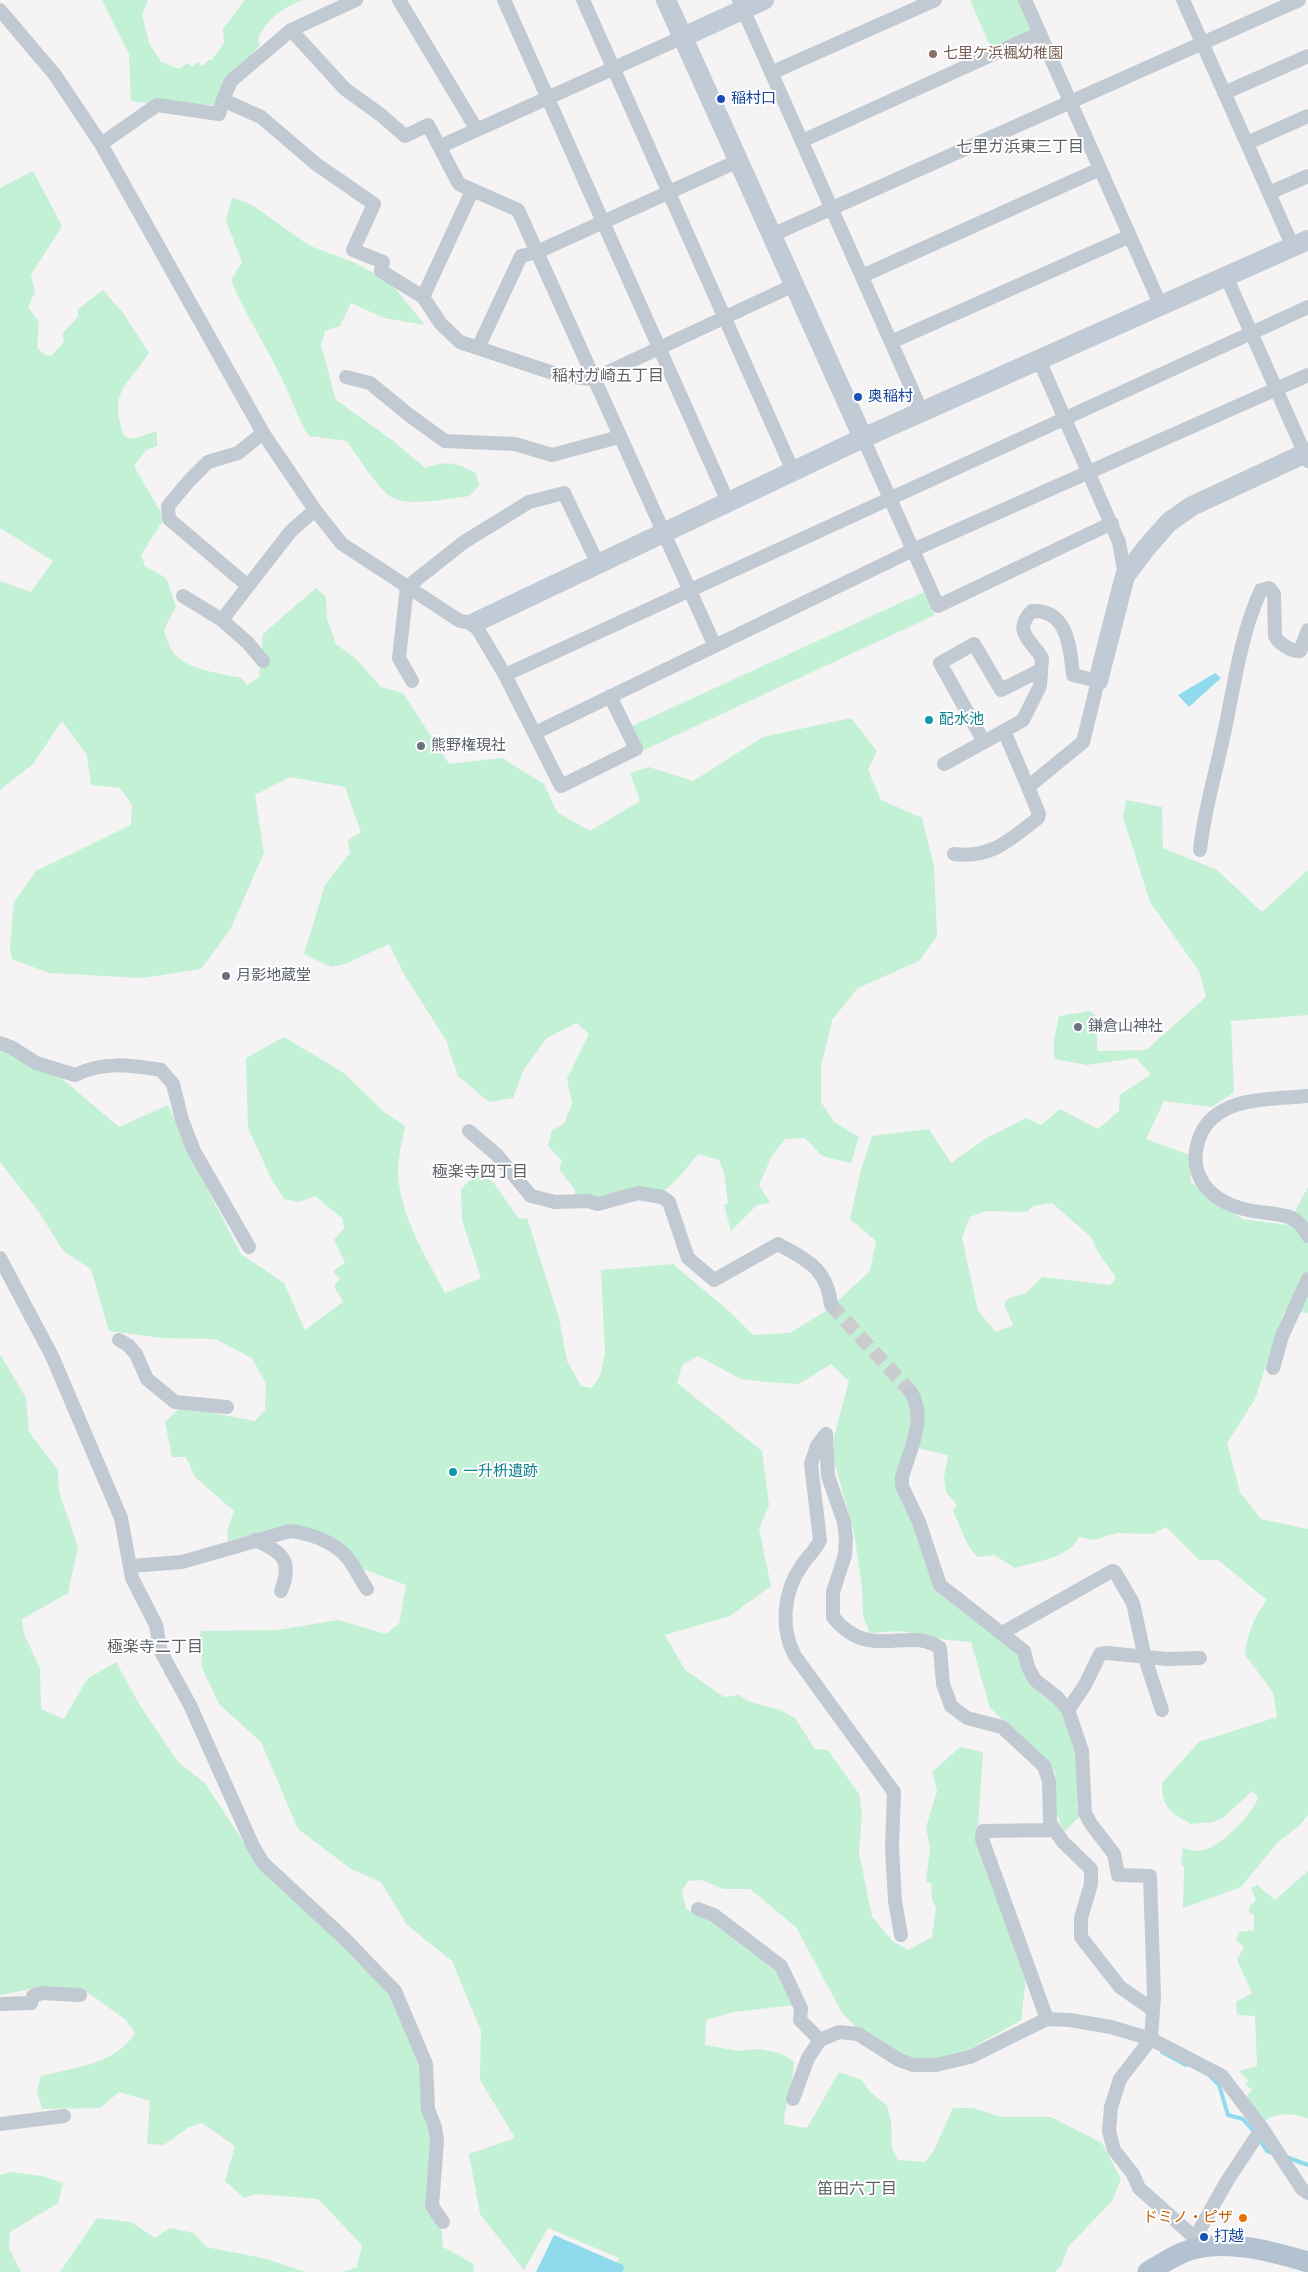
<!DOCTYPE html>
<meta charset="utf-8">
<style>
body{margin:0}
canvas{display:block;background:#f5f3f3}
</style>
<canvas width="1308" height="2272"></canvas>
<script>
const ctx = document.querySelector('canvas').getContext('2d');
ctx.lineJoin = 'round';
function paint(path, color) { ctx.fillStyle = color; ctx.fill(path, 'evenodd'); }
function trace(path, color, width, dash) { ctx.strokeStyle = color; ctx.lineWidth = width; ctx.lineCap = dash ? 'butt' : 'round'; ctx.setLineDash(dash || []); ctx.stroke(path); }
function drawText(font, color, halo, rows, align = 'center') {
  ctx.font = font + ' Arial,"Noto Sans JP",sans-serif'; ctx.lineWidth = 4; ctx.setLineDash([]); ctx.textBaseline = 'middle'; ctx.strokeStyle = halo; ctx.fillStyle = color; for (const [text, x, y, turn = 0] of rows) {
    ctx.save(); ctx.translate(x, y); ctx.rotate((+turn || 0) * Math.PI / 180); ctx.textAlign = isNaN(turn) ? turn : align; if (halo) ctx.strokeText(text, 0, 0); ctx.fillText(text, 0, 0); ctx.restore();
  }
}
const green = new Path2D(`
 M102,0H148L142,15L149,43L161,62L179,69L187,63L193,67L197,62L203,66L208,60H212L224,43L223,29L245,0H302C281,9 269,17 258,38L260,45L229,79L216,105H160L131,101L129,54Z
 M970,0H1018L1031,29L1029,34L992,51Z
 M33,171L62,226L31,275L35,292L28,307L39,322L37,347L43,354L51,356L64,342L62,334L78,317V309L103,290L123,313L149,353C126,387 108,392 124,436L133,439L157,431V446L146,450L134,466L161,513L162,522L141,555L145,566L166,578L176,606L164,630C166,636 168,643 171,649C181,669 222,674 242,678L247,685L259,677L263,634L316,588L326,597L327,619L336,644L356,659L381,687L403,693L449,764L502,758L544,784L557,812L590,831L640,801L630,773L649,767L693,781L763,737L851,718L877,751L868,770L881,800L922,818L934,866L937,936L919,961L858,988L832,1020L821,1067V1102L834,1122L859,1137L851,1163L822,1156L805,1138L785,1139L772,1156L759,1185L770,1203L757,1205L731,1231L724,1205L728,1203L724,1172L719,1160L698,1154C688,1166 671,1190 656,1194C635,1201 598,1199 575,1199V1190L559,1169L562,1161L548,1146L552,1130L564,1124L572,1103L567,1079L589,1034L577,1023L547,1038L524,1069L513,1098L489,1102L458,1076L446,1040L405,976L389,944L345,964L331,967L304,954L325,885L350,853L348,840L361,832L345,787L290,777L255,795L264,853L230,930L201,969L142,978L49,973L12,959L10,947L14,902L36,871L131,825L132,805L120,788L91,785L87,755L62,721L33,764L0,790V581L31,592L53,561L0,528V188Z
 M232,197L252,205L310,246L353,262L389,281L425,325L384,318L351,303L340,326L325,331L321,345L336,400L392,440L425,468C448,460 455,462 476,473L479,485L470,496C450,498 411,507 393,498C379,491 356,454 347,441L309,436C297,417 291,397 281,377C265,344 245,314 231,280L242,262L226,221Z
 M924,592L935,615L642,751L630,727Z
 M1126,800L1162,807L1163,848L1217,870L1262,912L1308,870V1015L1231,1021L1234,1092L1212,1107L1164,1101L1146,1139L1190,1155L1191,1182L1242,1219L1288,1225L1308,1187V1313L1284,1311L1255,1399L1227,1443L1240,1492L1261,1519L1308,1529V1815L1299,1826L1278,1842L1241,1887L1183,1908L1184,1867L1181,1865L1183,1848C1187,1849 1193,1851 1198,1851C1217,1851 1254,1814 1258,1797L1252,1791L1223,1818L1213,1822L1191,1824C1170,1812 1162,1808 1162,1783L1199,1742L1277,1717L1273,1692L1245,1655C1247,1635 1254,1616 1267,1600L1218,1560H1199L1166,1527L1152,1534L1117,1533L1094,1540L1079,1537C1070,1558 1034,1562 1015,1568L994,1555L977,1557C965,1544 961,1527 953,1511L957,1505L946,1492L944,1478L948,1455L908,1446L906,1502L928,1569L1016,1649L1067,1716L1081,1760V1791L1076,1804L1079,1817L1064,1832L1054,1807L1052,1792L1056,1780L1055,1772L1038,1752L990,1708L971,1642L947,1640L901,1631L870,1633L863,1616L862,1587L854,1533L834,1461V1437L849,1381L831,1364L799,1384L765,1382L741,1379L698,1356L682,1365L677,1383L762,1451L769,1505L759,1529L771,1586L730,1616L665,1635L685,1670L724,1697L739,1695L748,1701L780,1710L795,1718L815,1749L828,1750L859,1794L862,1814L859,1853L872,1916L892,1941L908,1950L932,1937L936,1908L932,1899L931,1883L926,1881L930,1849L926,1827L937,1791L932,1772L960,1747L983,1752L977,1841L1026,1978L1021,2020L956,2057L912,2060L876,2047L842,2013L796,1927L750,1889H723L702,1880L688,1881L682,1892L686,1909L721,1927L767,1956L795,2005L733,2012L706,2020L705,2045L738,2051L758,2049L779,2053L794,2061C794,2082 785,2102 784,2124L807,2128L839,2072L862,2080L869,2091L887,2106L891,2120L892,2148L898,2160L925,2162L934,2150L953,2108H973L1001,2117H1051L1102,2143L1121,2179L1112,2201L1068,2247L1061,2266L1055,2272H614L619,2258L548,2228L524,2270L480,2214L469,2154L515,2138L480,2080L481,2031L452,1961L407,1925L381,1882L351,1869L298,1829L261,1742L219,1704L202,1668L200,1631L278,1630L338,1620L386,1634L399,1624L406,1585L342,1561L325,1538L291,1524L228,1541L227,1531L234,1511L195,1477L186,1457H172L165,1422L181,1407L255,1421L265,1410L266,1384L252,1358L215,1339L162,1338L109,1331L91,1269L63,1251L39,1212L0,1162V1052L3,1051L60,1077L119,1127L168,1105L186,1148L241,1254L284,1283L305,1330L343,1302L334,1286L340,1279L333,1271L345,1263L334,1240L344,1228L343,1219L315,1196L299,1202L284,1199L271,1178L248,1128L246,1058L284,1037L344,1073L384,1112L405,1126C403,1139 397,1161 398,1172C400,1216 425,1255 445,1293L481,1278L462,1220L461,1189L477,1173L493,1182L519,1219L527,1218L559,1318L567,1361L581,1386L592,1388L600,1376L605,1353L601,1270L673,1264L730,1312L753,1335L790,1333L829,1309L870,1271L876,1241L850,1219L861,1170L872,1136L929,1129L951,1163L985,1139L1026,1118L1041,1125L1060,1109L1098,1129L1119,1111L1120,1095L1151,1074L1136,1058L1087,1065L1054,1059V1040L1059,1016L1090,1011L1097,1017V1051L1146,1050L1206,997L1199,971L1150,902L1123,817ZM1052,1203L1091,1237L1098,1252L1116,1278L1110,1285L1042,1277L1026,1293L1009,1298L1004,1304L1013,1325L996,1332L978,1311L962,1238L970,1217L985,1211L1027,1212L1033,1206Z
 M0,1354L26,1398L29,1432L58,1470L59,1492L78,1547L68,1593L22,1619L24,1634L40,1668L41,1709L64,1719L87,1679L116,1662L139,1704L178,1762L205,1783L248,1849L275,1884L332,1935L392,1996L433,2066L431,2115L443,2247L474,2264L473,2272H343L357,2267L362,2245L318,2199L256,2194L244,2198L225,2181L235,2146L202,2123L189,2127L164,2145L147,2144L150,2101L119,2092L100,2108L42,2109L37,2091L41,2076C75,2067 115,2065 135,2033L126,2020L90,1994L77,1989L40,1987L0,1995Z
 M1308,1871V2119C1293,2113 1278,2112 1264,2121L1245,2098L1252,2090L1245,2084L1249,2081L1239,2071L1257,2066L1255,2016L1237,2015L1236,2002L1252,1993L1237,1960L1244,1947L1236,1940L1239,1932L1254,1930V1915L1249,1912L1250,1906L1256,1900L1251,1888L1257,1885L1275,1900Z
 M11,2172L42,2176L63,2183L58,2203L10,2232L9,2248L21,2272H0V2175Z
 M97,2218L131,2222L155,2238L170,2228L194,2233L206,2247L267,2259L305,2272H60Z`);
const water = new Path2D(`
 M1215,673L1221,678L1189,707L1178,695Z
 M554,2235L625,2266L622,2272H536Z`);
const stream = new Path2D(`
 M1162,2052L1186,2065
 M1210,2076L1219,2085L1228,2115L1243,2119L1255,2133
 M1259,2139L1267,2151L1273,2153
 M1286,2157L1308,2165`);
const streetTunnel = new Path2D(`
 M831,1305L911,1392`);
const street = new Path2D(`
 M399,0L477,130
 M504,0L728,502
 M583,0L793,471
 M739,0L922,412
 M1025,0L1161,306
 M1183,0L1293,247
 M0,10L55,75L101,144L263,433L315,510L342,544L460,621L474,623L505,675L561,786L636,749L610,696
 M291,30L345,89L381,115L405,136L428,125L459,184L518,210L714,644
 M771,73L935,0
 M1224,93L1308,56
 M223,100L231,81L291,30L356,0
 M802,141L1040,33
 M1247,143L1308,116
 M101,144L157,105L219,114L223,100L261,117L316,164L374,204L353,250L383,262L381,271L423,297L441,324L460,342L562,376L593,379L794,285
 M441,146L683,37
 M1269,193L1308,176
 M772,235L1299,0
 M862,276L1100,169
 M1226,276L1308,461
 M423,297L472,191
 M891,342L1130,236
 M478,348L521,256L537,252L738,161
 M1039,360L1119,542L1125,576
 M346,377L370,383L409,415L445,441L515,444L552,455L619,437
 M263,433L238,453L208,462L189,481L168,506L169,519L248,586L291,531L315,510
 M863,438L938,606L1112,523
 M183,596L222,620L248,643L263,661
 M222,620L248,586
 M505,675L1308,307
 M412,681L399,658L407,587L464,542L529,502L564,493L598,564
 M535,733L913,550L1308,375
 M984,742L940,663L974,644L1001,690L1041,670
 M944,764L1004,731L1028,787
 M1200,850C1204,811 1215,776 1223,738C1234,689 1240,635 1261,590L1269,588L1274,594L1275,636C1278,643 1292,652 1300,651L1308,630
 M954,854C991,859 1011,839 1038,818L1039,814L1028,787L1083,742L1098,681L1073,675C1070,648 1068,609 1032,611C1012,631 1031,640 1042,658L1040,686L1023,720L1004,731
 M0,1043L11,1047L36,1063L75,1075C103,1061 130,1065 161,1070L173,1084L182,1120L194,1151L249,1247
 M1308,1096C1271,1100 1217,1095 1200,1136C1185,1175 1210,1202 1248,1210C1261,1213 1277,1213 1289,1217C1298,1220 1303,1228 1308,1236
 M469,1131L497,1155L531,1196L555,1202L588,1201L598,1204L638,1193L662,1197L669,1202L688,1258L714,1280L778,1244C808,1261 827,1268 831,1305
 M0,1258L52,1356L121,1518L132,1578L156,1625L161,1652L190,1705L253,1846L263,1863L346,1940L395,1991L426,2064L428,2109L435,2127L437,2141L432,2206L443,2222
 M119,1340L128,1345L136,1354L147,1379L175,1402L227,1407
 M1273,1368L1282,1336L1308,1279
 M911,1392C927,1419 910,1449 902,1477V1486L919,1522L940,1585L1024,1651L1028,1667L1035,1680L1057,1697L1068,1710L1082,1751L1085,1813L1091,1824L1114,1854L1118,1875L1150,1876L1154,1996L1151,2039L1120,2079L1111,2107L1109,2131L1114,2150L1133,2174L1139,2188L1195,2238
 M826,1434L828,1476L844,1522L846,1538L845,1555L833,1592V1617C870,1663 908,1625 940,1648L943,1684L951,1706L967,1718L1002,1727L1044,1766L1049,1781L1050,1823L1063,1842L1091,1869V1884L1081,1918V1937L1120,1987L1153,2010
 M826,1434L817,1446L811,1464L820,1540C816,1550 808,1556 802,1565C783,1592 780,1628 795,1656L894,1792L892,1848L895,1901L901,1935
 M255,1540C283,1552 293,1561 281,1591
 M131,1566L182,1562L290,1531C309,1533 332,1541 346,1556C354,1565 360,1579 367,1589
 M1002,1633L1112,1571L1115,1572L1133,1603L1145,1658L1162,1710
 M1068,1710L1085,1685L1100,1654L1107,1653L1167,1659L1200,1658
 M698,1909L714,1915L781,1966L801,2008L800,2020L820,2040
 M0,2004L31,2003L33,1996L42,1993L80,1995
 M1047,2019L982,1839L983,1831L1055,1830
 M793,2099L808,2058L820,2040L839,2032L858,2034L899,2060L913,2065H936L970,2057L1047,2019L1070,2020L1111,2027L1151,2039L1222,2076L1262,2128L1302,2189L1308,2193
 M0,2124L64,2116
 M1197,2246L1195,2238L1227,2181L1262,2128`);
const secondary = new Path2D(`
 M666,0L863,438
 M683,37L764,0
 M474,623L863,438L1308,240
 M1098,681L1125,576L1147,547L1169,522L1192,506L1308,452`);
const primary = new Path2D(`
 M1148,2272C1163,2263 1179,2252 1197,2248C1232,2240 1274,2252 1308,2262`);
const markers = [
 [933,54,5,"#8d6e63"],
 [721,99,5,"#1a4fb4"],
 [858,397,5,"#1a4fb4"],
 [929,720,5,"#0f9aa8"],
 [421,746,5,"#6b7280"],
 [226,976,5,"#6b7280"],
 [1078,1027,5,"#6b7280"],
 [453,1472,5,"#0f9aa8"],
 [1243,2218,5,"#e8710a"],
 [1204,2237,5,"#1a4fb4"]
];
const educationNames = [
 ["七里ケ浜楓幼稚園",943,54]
];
const transitNames = [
 ["稲村口",731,99],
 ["奥稲村",868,397],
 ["打越",1214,2237]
];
const cultureNames = [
 ["配水池",939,720],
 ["一升枡遺跡",463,1472]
];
const worshipNames = [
 ["熊野権現社",431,746],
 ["月影地蔵堂",236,976],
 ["鎌倉山神社",1088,1027]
];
const foodNames = [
 ["ドミノ・ピザ",1233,2218]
];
const neighbourhoodNames = [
 ["七里ガ浜東三丁目",1020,148],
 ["稲村ガ崎五丁目",608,377],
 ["極楽寺四丁目",480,1173],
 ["極楽寺二丁目",155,1648],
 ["笛田六丁目",857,2190]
];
paint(green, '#c3f1d5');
paint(water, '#90daee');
trace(stream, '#90daee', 4);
trace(streetTunnel, '#caccce', 14, [14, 7]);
trace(street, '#c1cad2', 14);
trace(secondary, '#c1cbd6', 20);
trace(primary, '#b3c2d1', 21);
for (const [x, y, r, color] of markers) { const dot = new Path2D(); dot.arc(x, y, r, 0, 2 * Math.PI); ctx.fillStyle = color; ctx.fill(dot); trace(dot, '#fff', 2); }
drawText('15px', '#785e54', '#fff', educationNames, 'left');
drawText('15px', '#164399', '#fff', transitNames, 'left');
drawText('15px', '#0d838f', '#fff', cultureNames, 'left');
drawText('15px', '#5b616d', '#fff', worshipNames, 'left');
drawText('15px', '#c56008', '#fff', foodNames, 'right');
drawText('16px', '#5f6368', '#fff', neighbourhoodNames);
</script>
